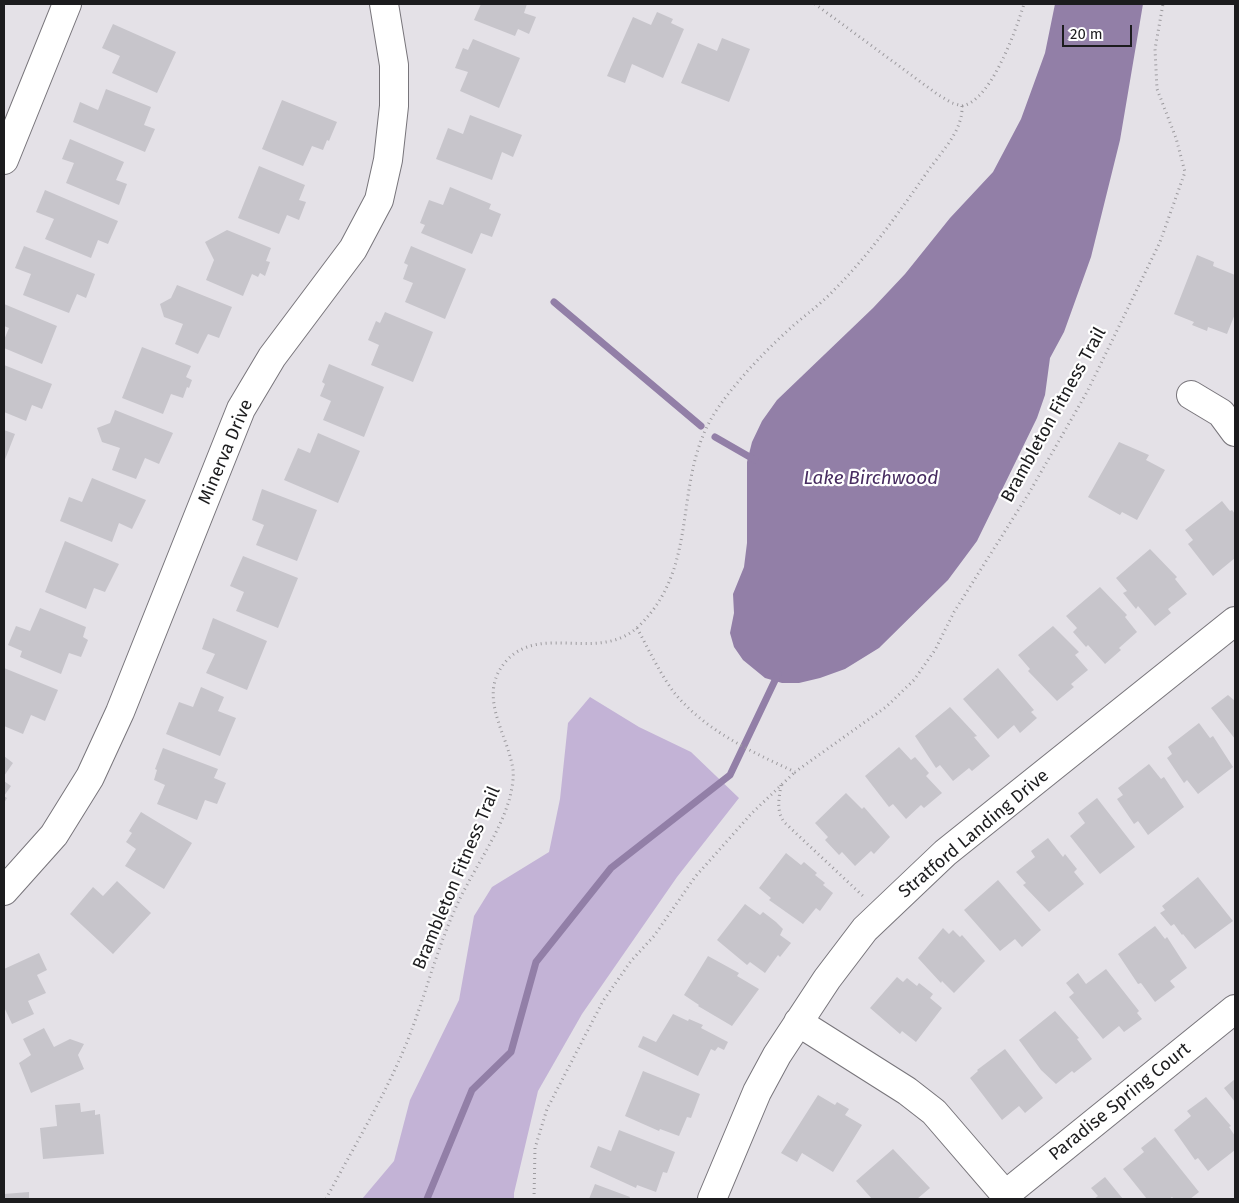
<!DOCTYPE html>
<style>
body{margin:0}
#map{position:relative;width:1239px;height:1203px;overflow:hidden;background:#e4e1e7;font-family:"Fira Sans",sans-serif}
canvas{display:block}
.frame{position:absolute;inset:0;border:5px solid #1c1c1e;pointer-events:none}
.scale{position:absolute;left:1062px;top:25px;width:70px;height:22px;box-sizing:border-box;border:2px solid #1c1c1e;border-top:0;padding-left:6px;font-size:15px;line-height:18px;white-space:nowrap;color:#1c1c1e;-webkit-text-stroke:4px #fff;paint-order:stroke}
</style>
<div id="map">
<canvas width="1239" height="1203"></canvas>
<div class="frame"></div>
<div class="scale">20 m</div>
</div>
<script>
const ctx = document.querySelector('canvas').getContext('2d');
ctx.lineJoin = 'round';
function paint(path, color) { ctx.fillStyle = color; ctx.fill(path, 'evenodd'); }
function trace(path, color, width, dash) { ctx.strokeStyle = color; ctx.lineWidth = width; ctx.lineCap = dash ? 'butt' : 'round'; ctx.setLineDash(dash || []); ctx.stroke(path); }
function drawText(font, color, halo, rows, align = 'center') {
  ctx.font = font + ' "Fira Sans",sans-serif'; ctx.lineWidth = 4.5; ctx.setLineDash([]); ctx.textBaseline = 'middle'; ctx.strokeStyle = halo; ctx.fillStyle = color; for (const [text, x, y, turn = 0] of rows) {
    ctx.save(); ctx.translate(x, y); ctx.rotate((+turn || 0) * Math.PI / 180); ctx.textAlign = isNaN(turn) ? turn : align; if (halo) ctx.strokeText(text, 0, 0); ctx.fillText(text, 0, 0); ctx.restore();
  }
}
const green = new Path2D(`
 M590,697L639,727L691,752L739,798L677,877L582,1014L538,1091L514,1193V1199H362L394,1161L410,1100L459,1000L474,916L492,887L549,852L560,799L568,723Z`);
const water = new Path2D(`
 M1055,4H1143L1120,140L1091,257L1064,332L1050,358L1045,395L1037,418L977,541L948,580L879,648L845,669L820,678L799,683H782L765,678L743,660L734,647L730,633L734,613L733,594L744,567L747,543V462L752,442L762,421L777,400L873,308L905,274L950,218L993,172L1021,119L1045,53Z`);
const stream = new Path2D(`
 M554,302L701,426
 M715,437L755,460
 M427,1199L472,1090L511,1052L536,962L611,868L730,775L778,674`);
const building = new Path2D(`
 M481,4H527L524,13L536,17L529,34L518,29L515,36L474,20Z
 M657,12L673,19L671,23L684,29L663,78L632,64L625,83L607,76L633,17L651,25Z
 M113,24L176,52L157,93L112,73L120,56L102,48Z
 M722,38L750,49L729,102L681,83L698,43L717,51Z
 M473,39L520,58L499,108L460,91L468,72L455,68L463,48L468,50Z
 M106,89L151,107L144,125L155,129L145,152L73,122L80,102L98,110Z
 M282,100L337,122L329,141L327,140L323,150L312,146L303,166L262,149Z
 M470,115L522,135L513,157L502,152L492,180L436,159L448,128L463,134Z
 M70,139L124,162L116,180L127,184L119,205L66,183L74,163L62,159Z
 M259,166L305,185L299,200L306,202L299,220L287,215L279,234L238,218Z
 M450,187L491,204L489,209L501,214L492,237L481,233L472,254L421,233L425,225L420,223L429,200L443,205Z
 M45,190L118,221L108,244L98,240L91,258L45,239L54,219L36,212Z
 M227,230L271,248L266,261L270,262L265,276L260,273L258,277L252,274L243,296L206,280L214,260L205,242Z
 M24,246L95,274L86,298L77,294L69,313L23,295L31,274L15,268Z
 M411,246L466,269L445,319L405,302L413,283L403,279L408,265L404,263Z
 M1197,255L1214,262L1213,266L1235,275V314L1227,334L1208,327L1207,331L1192,325L1194,322L1174,314Z
 M177,285L232,307L219,338L208,334L198,354L175,344L183,324L164,317L160,304L171,298Z
 M4,304L57,326L42,364L4,348V340L9,328L4,326Z
 M385,312L433,332L413,382L371,365L379,345L368,340L376,321L380,323Z
 M142,347L191,366L186,377L192,380L189,388L187,387L183,398L171,394L163,414L122,398Z
 M329,364L384,387L364,437L323,420L331,401L320,396L325,384L322,382Z
 M4,365L52,384L42,409L32,405L26,421L4,412Z
 M115,410L173,433L159,464L145,458L136,479L112,470L120,448L102,442L97,428L110,423Z
 M4,430L15,434L4,462Z
 M318,433L360,451L338,503L284,480L298,448L310,453Z
 M1119,442L1149,455L1146,460L1165,470L1137,520L1122,512L1120,515L1088,497Z
 M92,478L146,500L132,529L119,523L112,542L60,521L69,497L82,502Z
 M262,489L317,510L297,561L256,545L264,525L252,520Z
 M1222,501L1230,511L1232,510L1235,514V558L1213,576L1188,544L1193,540L1185,530Z
 M65,541L119,564L105,592L94,588L86,609L45,592Z
 M1150,549L1177,577L1175,579L1187,594L1168,609L1171,613L1155,626L1138,606L1136,609L1123,593L1127,591L1116,578Z
 M243,556L298,578L278,628L236,611L244,592L230,586Z
 M1100,587L1127,615L1125,617L1137,632L1119,648L1121,650L1105,664L1088,645L1086,647L1073,632L1077,628L1066,616Z
 M40,608L86,627L83,637L88,640L81,657L69,653L61,674L20,657L22,651L8,645L16,626L30,631Z
 M213,618L267,641L247,690L206,673L215,654L202,649Z
 M1053,626L1079,652L1075,655L1088,670L1071,684L1074,687L1057,701L1028,671L1030,669L1018,655Z
 M4,668L58,690L45,721L31,715L23,734L4,726Z
 M998,668L1034,710L1031,712L1037,718L1020,733L1014,725L998,739L963,699Z
 M201,687L224,697L218,711L236,718L220,756L166,734L179,702L193,707Z
 M1228,695L1235,701V739L1211,708Z
 M950,707L977,736L974,737L990,756L972,771L969,768L953,781L940,765L936,768L915,736Z
 M1199,723L1210,738L1213,736L1233,767L1198,794L1187,780L1184,783L1167,758L1172,754L1168,747Z
 M899,747L911,760L915,757L929,773L926,776L942,793L924,808L921,805L906,819L893,804L889,807L865,776Z
 M163,748L218,769L214,778L226,783L217,804L205,800L197,820L157,804L165,785L154,780L157,770L155,769Z
 M4,756L13,763L4,776Z
 M1149,764L1161,779L1164,777L1184,807L1148,835L1138,821L1134,824L1117,799L1123,795L1118,788Z
 M4,781L11,786L4,796L7,798L4,803Z
 M846,793L862,809L864,807L890,837L874,854L871,851L855,866L842,852L839,855L825,840L828,837L815,823Z
 M1097,798L1135,847L1100,874L1070,836L1085,823L1078,813Z
 M141,812L192,843L164,889L125,866L136,849L126,842L132,833L129,831Z
 M1048,838L1063,857L1065,854L1077,869L1074,872L1084,884L1049,912L1023,885L1026,883L1016,872L1035,857L1031,851Z
 M786,853L801,865L804,862L817,873L815,875L825,883L823,885L833,893L820,911L816,908L803,924L769,900L771,898L759,888Z
 M1198,877L1233,921L1195,949L1183,934L1182,935L1174,924L1171,926L1160,913L1165,910L1162,906Z
 M998,880L1041,930L1022,947L1015,939L1000,951L964,910Z
 M117,881L151,913L113,954L70,914L93,887L103,896Z
 M745,904L760,915L763,912L776,922L783,929L780,935L791,943L780,957L778,955L765,973L750,962L747,965L717,940Z
 M1155,926L1165,939L1167,937L1187,968L1170,981L1175,987L1155,1002L1141,983L1138,984L1118,954Z
 M943,928L949,934L953,930L960,937L962,935L985,961L954,993L942,981L941,983L918,958Z
 M39,953L47,970L37,975L46,993L28,1001L34,1014L12,1024L4,1007V969Z
 M708,956L739,973L737,976L759,989L732,1026L698,1006L699,1005L684,995Z
 M1106,969L1139,1011L1137,1013L1142,1019L1124,1032L1119,1026L1103,1039L1069,997L1074,993L1066,983L1078,973L1086,984Z
 M897,977L903,982L907,978L917,986L919,983L933,994L930,998L942,1008L916,1042L902,1031L900,1034L870,1008Z
 M1055,1011L1079,1038L1077,1039L1092,1059L1074,1073L1072,1071L1056,1084L1041,1070L1019,1040Z
 M673,1014L688,1021L689,1019L703,1025L701,1028L728,1042L724,1050L718,1047L715,1051L711,1049L698,1076L638,1047L643,1036L656,1042Z
 M44,1028L54,1047L70,1039L84,1044L78,1055L84,1069L31,1093L19,1063L31,1055L23,1039Z
 M1005,1049L1043,1098L1025,1113L1019,1106L1002,1120L970,1078L978,1071L977,1070Z
 M643,1071L700,1094L691,1118L687,1117L679,1136L660,1129L659,1131L625,1116Z
 M1235,1079V1102L1224,1088Z
 M818,1095L835,1105L837,1102L849,1109L845,1115L862,1125L833,1172L802,1153L797,1162L781,1153Z
 M1206,1097L1231,1126L1229,1127L1235,1136V1150L1208,1171L1198,1158L1195,1160L1174,1130L1191,1116L1187,1111Z
 M80,1103L81,1112L95,1110V1115L100,1114L104,1154L43,1159L40,1128L57,1126L55,1105Z
 M619,1130L675,1152L667,1173L663,1172L656,1192L637,1185L636,1188L590,1167L598,1146L611,1151Z
 M1155,1137L1199,1192L1190,1199H1174L1172,1197L1169,1199H1147L1123,1169L1144,1152L1141,1148Z
 M893,1149L930,1188L917,1199H872L856,1181Z
 M1105,1177L1123,1199H1094L1098,1196L1091,1188Z
 M595,1184L630,1197L629,1199H589Z
 M29,1192V1199H4V1194Z`);
const path = new Path2D(`
 M962,106C991,101 1016,30 1024,4
 M637,628C649,650 661,676 676,695C708,732 752,752 795,772L886,707L914,680L935,650L954,612L1029,493L1087,392L1160,242L1185,172L1176,138L1157,89L1155,49L1163,4
 M781,785C779,799 776,810 784,822L864,897
 M326,1199C353,1148 385,1096 407,1042C425,997 436,951 456,907C472,871 500,834 510,797C512,788 514,778 513,770C508,733 475,695 507,660C542,623 601,664 640,625C704,561 669,475 720,405C741,376 767,349 794,325C808,313 823,302 835,289C871,253 899,212 928,171C941,152 963,131 962,106L952,103L937,94L815,4
 M534,1199L535,1148L547,1109L603,1001L631,961L654,936L695,877L752,813L795,772`);
const minor = new Path2D(`
 M4,160L67,4
 M1191,395L1221,413L1235,432
 M4,891L54,835L90,777L120,712L241,409L272,357L353,249L379,200L388,160L394,106V65L384,4
 M798,1022L907,1091L934,1112L1009,1199
 M1005,1195L1235,1009
 M712,1199L757,1092L777,1055L827,979L865,929L945,853L1235,621`);
const streetNames = [
 ["Brambleton Fitness Trail",1054,415,-61],
 ["Minerva Drive",226,452,-67],
 ["Stratford Landing Drive",974,834,-40],
 ["Brambleton Fitness Trail",457,878,-67],
 ["Paradise Spring Court",1120,1102,-39]
];
const waterNames = [
 ["Lake Birchwood",871,479]
];
paint(green, '#c3b3d6');
paint(water, '#927fa7');
trace(stream, '#927fa7', 7);
paint(building, '#c7c5cb');
trace(minor, '#78757b', 30);
trace(path, '#9c9a9e', 3, [1, 4]);
trace(minor, '#fff', 28);
drawText('18px', '#1c1c1e', '#fff', streetNames);
drawText('italic 19px', '#472c61', '#fff', waterNames);
</script>
